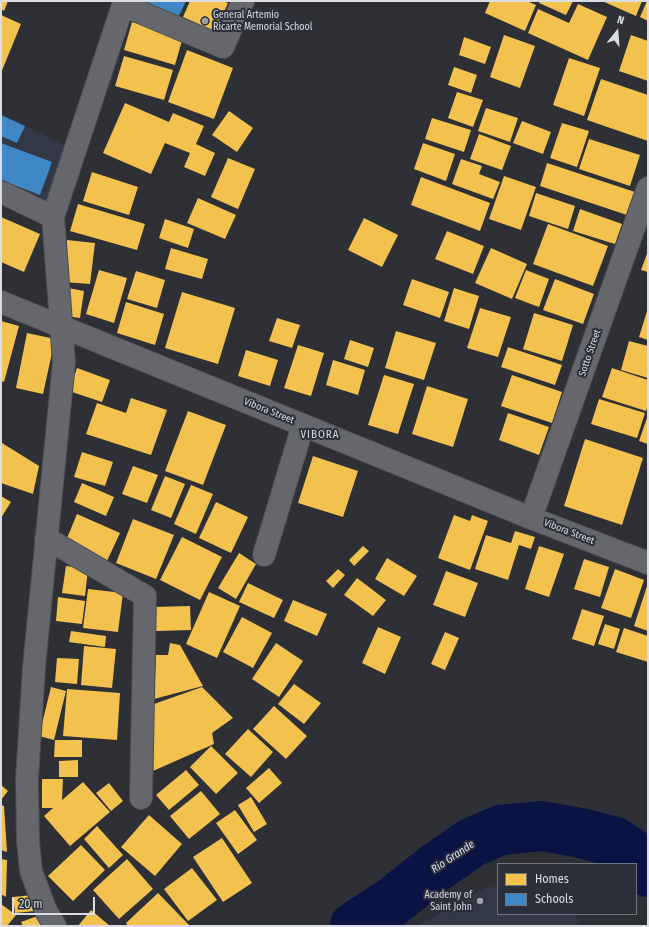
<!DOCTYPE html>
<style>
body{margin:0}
#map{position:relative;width:649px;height:927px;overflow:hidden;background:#2e3036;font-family:"Fira Sans Condensed",sans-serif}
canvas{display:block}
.frame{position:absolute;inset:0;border:2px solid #dadde4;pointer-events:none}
.legend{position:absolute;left:497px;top:863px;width:140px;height:52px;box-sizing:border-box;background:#2b2f3a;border:1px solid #71757e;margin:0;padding:5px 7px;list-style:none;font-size:12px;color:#dadde4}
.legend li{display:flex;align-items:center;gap:8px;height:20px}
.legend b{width:20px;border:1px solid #71757e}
.north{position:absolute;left:597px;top:12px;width:40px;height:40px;-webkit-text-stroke:3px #2b2f3a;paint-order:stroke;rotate:17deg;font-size:11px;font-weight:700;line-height:16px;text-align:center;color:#dadde4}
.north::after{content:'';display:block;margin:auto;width:14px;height:18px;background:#dadde4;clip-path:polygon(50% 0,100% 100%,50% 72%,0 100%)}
.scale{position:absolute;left:12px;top:897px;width:83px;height:18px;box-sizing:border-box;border:2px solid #dadde4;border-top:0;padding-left:5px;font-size:12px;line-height:14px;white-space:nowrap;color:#dadde4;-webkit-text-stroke:3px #2b2f3a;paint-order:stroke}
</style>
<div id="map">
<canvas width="649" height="927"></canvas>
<div class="frame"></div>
<ul class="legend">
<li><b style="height:11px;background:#f2c14e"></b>Homes</li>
<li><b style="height:11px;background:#3f88c5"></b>Schools</li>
</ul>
<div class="north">N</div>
<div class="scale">20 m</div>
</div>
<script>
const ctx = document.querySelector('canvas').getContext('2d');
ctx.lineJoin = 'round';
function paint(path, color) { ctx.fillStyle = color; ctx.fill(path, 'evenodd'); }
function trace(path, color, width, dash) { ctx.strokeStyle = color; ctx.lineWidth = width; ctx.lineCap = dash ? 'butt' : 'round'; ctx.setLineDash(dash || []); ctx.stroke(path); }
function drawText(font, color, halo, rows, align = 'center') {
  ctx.font = font + ' "Fira Sans Condensed",sans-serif'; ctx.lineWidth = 4; ctx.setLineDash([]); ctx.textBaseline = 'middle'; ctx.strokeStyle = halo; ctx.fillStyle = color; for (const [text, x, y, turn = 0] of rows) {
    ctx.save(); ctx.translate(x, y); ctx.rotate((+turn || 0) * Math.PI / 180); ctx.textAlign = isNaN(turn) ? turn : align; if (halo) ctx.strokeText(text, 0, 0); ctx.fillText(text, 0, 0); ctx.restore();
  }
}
const built = new Path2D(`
 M1,114L71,148L49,209L1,186Z
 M489,886L498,889V914H575L581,926H417Z`);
const homes = new Path2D(`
 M1,1H8L4,11L1,9Z
 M190,1H222L228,3L215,32L183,17Z
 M490,1H527L536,5L525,31L485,13Z
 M540,1H573L566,15L539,3Z
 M602,1H642L636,16Z
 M647,1H648V21L640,17Z
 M578,4L607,17L588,60L528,33L538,9L569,23Z
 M1,15L21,24L1,73Z
 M132,22L183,37L175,65L124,50Z
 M504,35L535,46L520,88L490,77Z
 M631,35L648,41V81L619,71Z
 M464,37L491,47L485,64L459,55Z
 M187,50L233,68L214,119L168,102Z
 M124,56L173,70L164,100L115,86Z
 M569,58L600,68L584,116L553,105Z
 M454,67L477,75L471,93L448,85Z
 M601,79L648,95V141L587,120Z
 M457,92L483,100L473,127L448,118Z
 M125,103L169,122L173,113L204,126L196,144L215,153L205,176L184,167L190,153L165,143L151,174L103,153Z
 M486,108L518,118L510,142L478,131Z
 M229,111L253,128L237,152L212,135Z
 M432,118L471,130L464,152L425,139Z
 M522,121L551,132L543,154L513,143Z
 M562,123L589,131L577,167L550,158Z
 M479,134L511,146L502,170L470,159Z
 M589,139L640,155L630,186L579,169Z
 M423,143L455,154L446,181L414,169Z
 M228,158L255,169L238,209L211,197Z
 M461,159L482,166L479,174L500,182L493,199L452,184Z
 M547,163L635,192L627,215L540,186Z
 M92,172L138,187L129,215L83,201Z
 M504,176L536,187L521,230L489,219Z
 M421,177L490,203L480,231L411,205Z
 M536,193L575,206L568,229L529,216Z
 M198,198L236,215L225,239L187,223Z
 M78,204L145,224L137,250L70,231Z
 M580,209L622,224L615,244L573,231Z
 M1,217L40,234L24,272L1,262Z
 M364,218L398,235L382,267L348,250Z
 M165,219L194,229L188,248L159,238Z
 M548,224L608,246L593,286L533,264Z
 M447,231L484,246L473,274L435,259Z
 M67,240L95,243L90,284L64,282Z
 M171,248L208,259L202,279L165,269Z
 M491,248L527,264L512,299L475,283Z
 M648,251V272L641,270Z
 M99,270L127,278L114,323L86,314Z
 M526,270L549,279L539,307L515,298Z
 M136,271L165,280L157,308L127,299Z
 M412,279L449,292L440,318L403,305Z
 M555,279L594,294L583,324L543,310Z
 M68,288L84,291L80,318L65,316Z
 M454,288L479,296L469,329L444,321Z
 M182,292L235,308L218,364L165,348Z
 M126,302L164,314L155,345L117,333Z
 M480,308L511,317L498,357L467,348Z
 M648,308V340L639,337Z
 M534,313L573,325L562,361L523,349Z
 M277,318L300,325L292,348L269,341Z
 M1,321L19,326L4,382L1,381Z
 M396,331L436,343L424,380L385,368Z
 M27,333L55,339L43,394L16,388Z
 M350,340L374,348L368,367L344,359Z
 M629,341L648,346V378L621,370Z
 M298,345L324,353L311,396L284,388Z
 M508,347L562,365L555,385L501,367Z
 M246,350L278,360L270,386L238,376Z
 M333,360L365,370L358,395L326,385Z
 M77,368L110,380L102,402L69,391Z
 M612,368L648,380V404L646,411L602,397Z
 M384,375L414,384L398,434L368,425Z
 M512,375L562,392L552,423L501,406Z
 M427,386L468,399L453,447L412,434Z
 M131,398L167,410L151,455L86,434L97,403L126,413Z
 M599,399L645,413L637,438L591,424Z
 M188,411L226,425L203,485L165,471Z
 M508,413L549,427L539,455L499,440Z
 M648,415V444L639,441Z
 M585,439L643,458L622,525L564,506Z
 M2,443L39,466L33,494L1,483Z
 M82,452L113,462L105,486L74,477Z
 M313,456L358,471L343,517L298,503Z
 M133,466L158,475L147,503L122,494Z
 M165,476L185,484L171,518L151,510Z
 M82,483L114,497L106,516L74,502Z
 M191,485L213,494L196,534L174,524Z
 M1,496L11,502L1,518Z
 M216,502L248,517L231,553L199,538Z
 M77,514L120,533L107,561L65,543Z
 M454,515L470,521L472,515L488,521L470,570L438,558Z
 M133,519L174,535L156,579L116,563Z
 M515,531L535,537L531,549L519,545L508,580L475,569L486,535L511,543Z
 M182,537L222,557L200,600L160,580Z
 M363,546L369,551L354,566L349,560Z
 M539,546L564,554L549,597L525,589Z
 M239,553L256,564L236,599L218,588Z
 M387,558L417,576L404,596L375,579Z
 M584,559L609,567L600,597L574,589Z
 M66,566L88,569L85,596L62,593Z
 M338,569L345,575L333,588L326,581Z
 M615,569L644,580L631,618L601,608Z
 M446,571L478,583L465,617L433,605Z
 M357,578L386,600L373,616L344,595Z
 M248,583L283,600L274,618L239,602Z
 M648,583V631L634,626Z
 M88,589L123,593L118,632L83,628Z
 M209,592L240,606L217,658L186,644Z
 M58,597L85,601L82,624L56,621Z
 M293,600L327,614L317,636L284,621Z
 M190,606L191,630L156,631L154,607Z
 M582,609L604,616L594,646L572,639Z
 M242,617L272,633L253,668L223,652Z
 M605,624L620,629L614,649L598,644Z
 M378,627L401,637L385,674L362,663Z
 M624,628L648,636V662L616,652Z
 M71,631L106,636L105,647L69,642Z
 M445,632L459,638L445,670L431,664Z
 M170,643L180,645L203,686L154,699L156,655H168Z
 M276,643L303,661L279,697L252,679Z
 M84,646L116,649L112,688L81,685Z
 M57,658L79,659L77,684L55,682Z
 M294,684L321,703L304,724L278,704Z
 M51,687L66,691L54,740L39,736Z
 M202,687L233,718L212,733L214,744L153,771L154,704Z
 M67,689L120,693L117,740L63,736Z
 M274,706L307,736L286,759L253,729Z
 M248,729L273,752L251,777L225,754Z
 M55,740H82V757H54Z
 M211,746L238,773L216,794L190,767Z
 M78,760V777H59V761Z
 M269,768L282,783L259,803L246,788Z
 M186,770L199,785L169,810L156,795Z
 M42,779H63L62,800L83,782L110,812L70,846L44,816L53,808H42Z
 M109,783L123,801L111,811L96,793Z
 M1,785L8,791L1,800Z
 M201,791L220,814L189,839L170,816Z
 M251,797L267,824L254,832L238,805Z
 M1,805L4,806L7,852L1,850Z
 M235,810L257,840L238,854L216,823Z
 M149,815L182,844L155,876L121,847Z
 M97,826L123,855L109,868L84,839Z
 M222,838L252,883L223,902L193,857Z
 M81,845L105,870L73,901L48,876Z
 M1,859L7,860L6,897L1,894Z
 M127,859L153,889L119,919L93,890Z
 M192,868L217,900L188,921L164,889Z
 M158,893L190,926H128L126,923Z
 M33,895L35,911L15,913L13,897Z
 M1,904L16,915L7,926H1Z
 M91,910L110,926H78Z
 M43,914L48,926H23L21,922Z`);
const schools = new Path2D(`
 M141,1H186L178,18Z
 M1,115L25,126L17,143L1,136Z
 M1,143L52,162L40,195L1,180Z`);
const river = new Path2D(`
 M355,926L392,902L435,868L471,843L500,830L542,826L581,833L615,842L630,852L648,872`);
const minor = new Path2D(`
 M1,192L53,217
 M531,518L648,188
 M46,538L145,596L141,798
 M264,555L303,425
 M55,926L46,911L31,871L28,841L27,779L34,667L64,362L53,217L123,5L223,47L243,1`);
const tertiary = new Path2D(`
 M1,302L531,518L648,563`);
const markers = [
 [205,21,4,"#9ea0a7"],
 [480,901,4,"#9ea0a7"]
];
const poiNames = [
 ["General Artemio",213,15],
 ["Ricarte Memorial School",213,27],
 ["Academy of",472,895,"right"],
 ["Saint John",472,907,"right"]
];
const streetNames = [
 ["Sotto Street",590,353,-71],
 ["Vibora Street",269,411,22],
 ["Vibora Street",569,532,21]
];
const neighbourhoodNames = [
 ["VIBORA",320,435]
];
const waterNames = [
 ["Rio Grande",453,857,-34]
];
paint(built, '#323846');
paint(homes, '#f2c14e');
paint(schools, '#3f88c5');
trace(river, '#0b1345', 50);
trace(minor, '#4a4c51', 24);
trace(tertiary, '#4a4c51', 24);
trace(minor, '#66676c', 22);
trace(tertiary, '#66676c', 22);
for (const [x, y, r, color] of markers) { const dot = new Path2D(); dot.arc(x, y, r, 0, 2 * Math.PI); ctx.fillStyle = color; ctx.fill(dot); trace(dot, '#2b2f3a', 1.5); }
drawText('10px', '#dadde4', '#2b2f3a', poiNames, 'left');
drawText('10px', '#dadde4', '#2b2f3a', streetNames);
ctx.letterSpacing = '1px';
drawText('11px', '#dadde4', '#2b2f3a', neighbourhoodNames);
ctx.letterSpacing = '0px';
drawText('italic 11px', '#d8e0f2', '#2b2f3a', waterNames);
</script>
